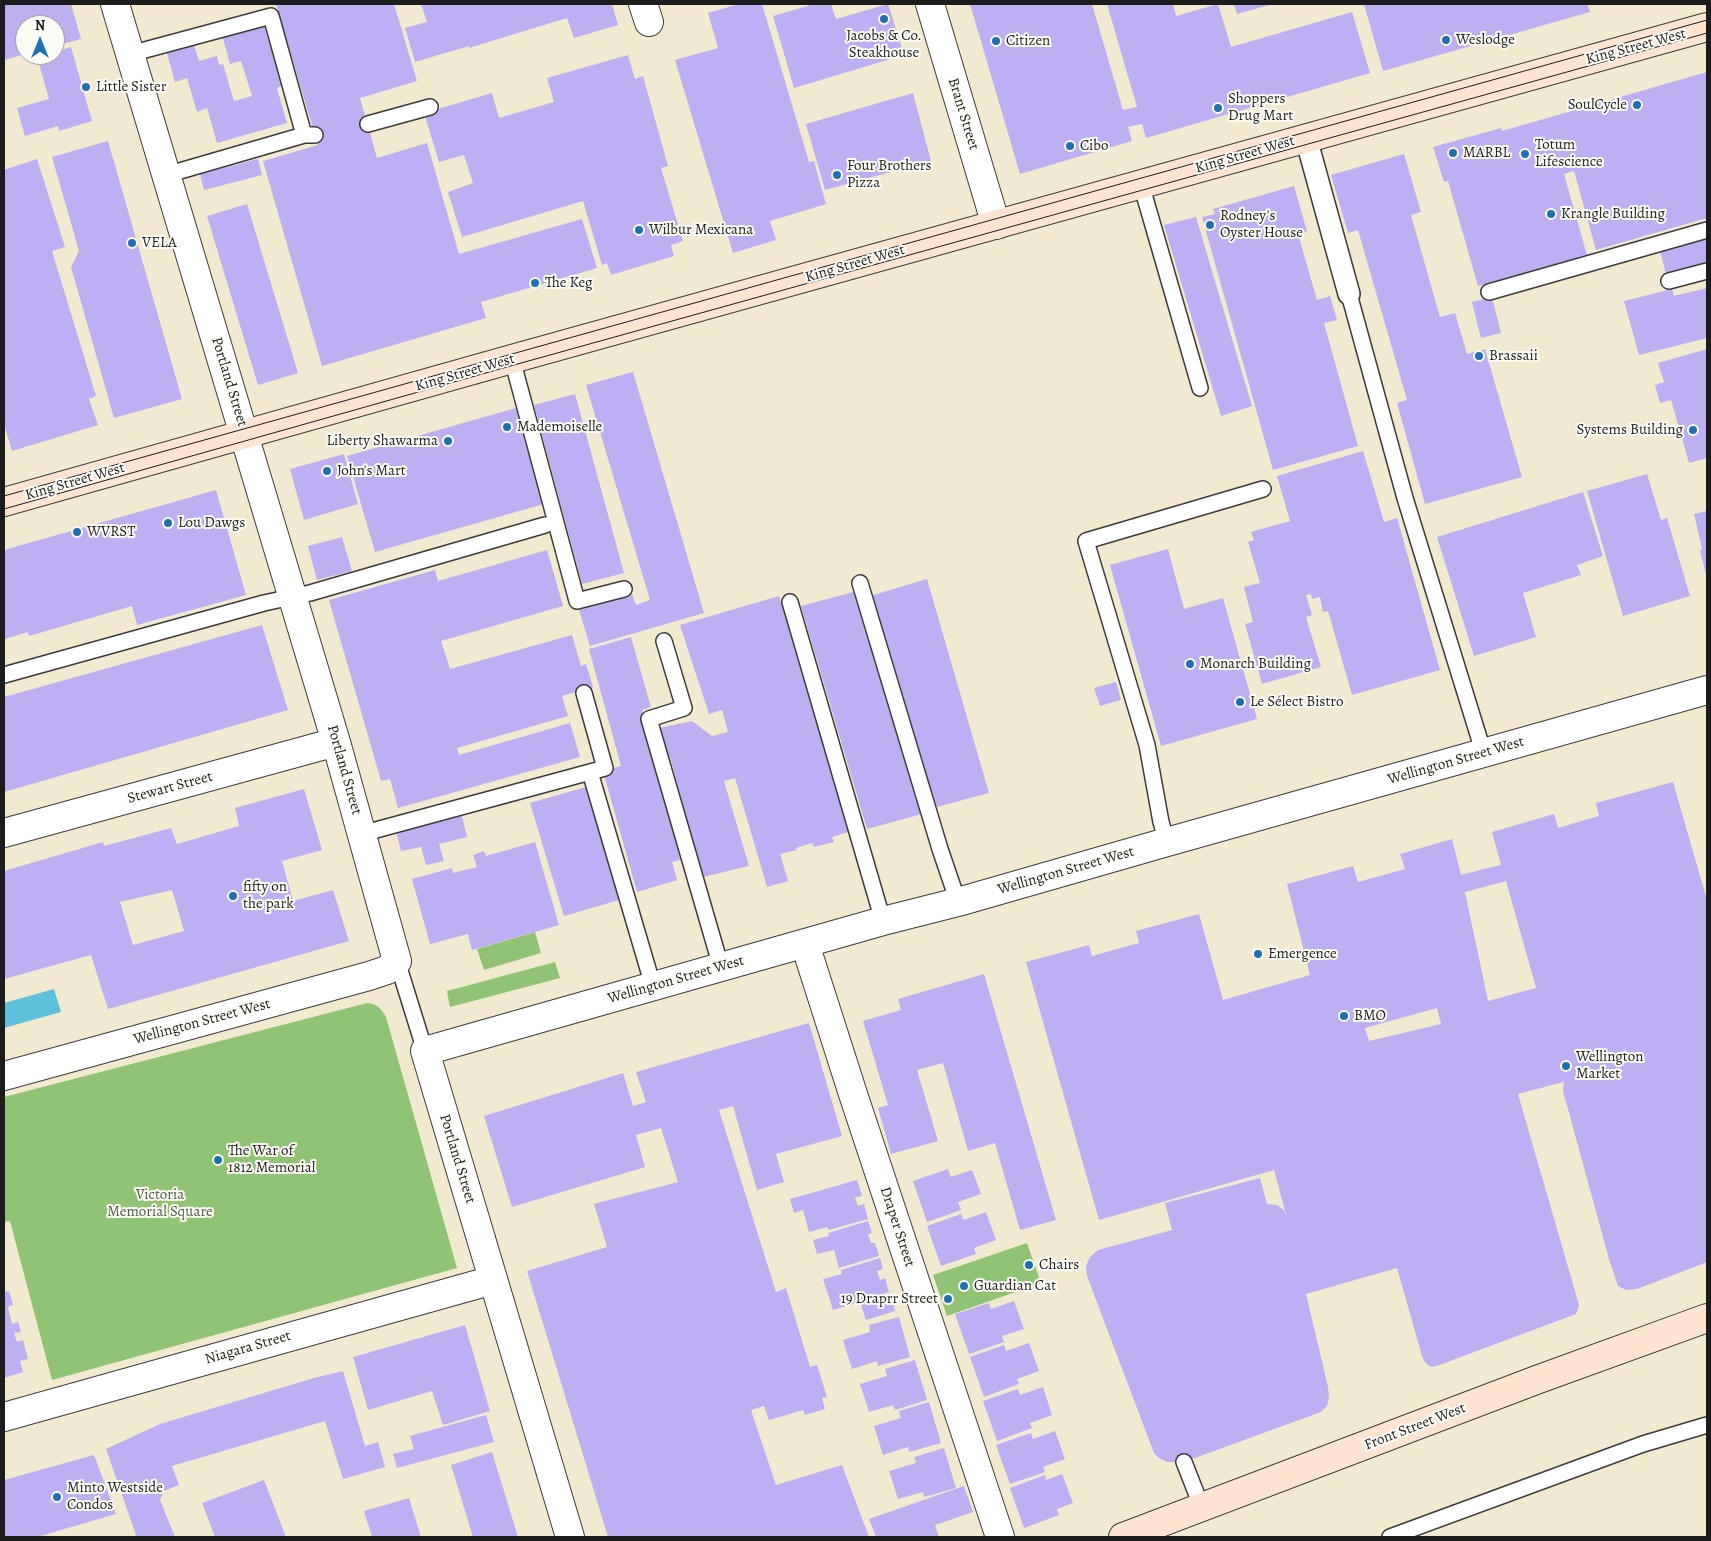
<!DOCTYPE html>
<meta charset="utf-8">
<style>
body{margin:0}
#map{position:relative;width:1711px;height:1541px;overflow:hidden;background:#f1ead1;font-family:Alegreya,serif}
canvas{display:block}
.frame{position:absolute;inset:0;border:5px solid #1c1c1c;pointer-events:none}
.north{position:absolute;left:15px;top:15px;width:50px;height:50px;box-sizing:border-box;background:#fdfcf7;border:1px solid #a3a29f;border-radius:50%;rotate:0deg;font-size:14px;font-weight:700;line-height:20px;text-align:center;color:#1c1c1c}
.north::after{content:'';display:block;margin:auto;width:18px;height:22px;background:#1f6fb2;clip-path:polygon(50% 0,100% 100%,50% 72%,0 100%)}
</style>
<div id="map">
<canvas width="1711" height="1541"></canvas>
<div class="frame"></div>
<div class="north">N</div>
</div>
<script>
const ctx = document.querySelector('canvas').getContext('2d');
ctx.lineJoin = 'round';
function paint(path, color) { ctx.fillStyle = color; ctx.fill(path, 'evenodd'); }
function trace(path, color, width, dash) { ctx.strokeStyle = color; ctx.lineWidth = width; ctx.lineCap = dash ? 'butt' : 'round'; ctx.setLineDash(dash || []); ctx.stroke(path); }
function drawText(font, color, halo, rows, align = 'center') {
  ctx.font = font + ' Alegreya,serif'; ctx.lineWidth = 4; ctx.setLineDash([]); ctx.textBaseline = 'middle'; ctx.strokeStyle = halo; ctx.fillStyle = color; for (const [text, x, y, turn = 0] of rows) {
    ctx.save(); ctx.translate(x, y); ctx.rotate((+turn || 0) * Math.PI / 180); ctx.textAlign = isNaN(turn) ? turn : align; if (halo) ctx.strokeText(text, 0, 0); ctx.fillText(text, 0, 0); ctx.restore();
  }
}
const green = new Path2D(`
 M535,932L541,953L484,970L477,949Z
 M555,962L560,978L450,1007L447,991Z
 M367,1003C377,1004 381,1008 386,1017L457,1268L52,1380L10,1221L4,1222V1097Z
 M1027,1243L1041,1283L947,1316L933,1275Z`);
const water = new Path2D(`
 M54,989L61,1012L4,1028V1003Z`);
const building = new Path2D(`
 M4,4H71L81,39L55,46V25H25V54L4,60Z
 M276,4H394L417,81L360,98L377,158L427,143L459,254L582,219L597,268L481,302L486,318L322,366L263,161L318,145Z
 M421,4H612L618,25L574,38L567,18L469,48V46L415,62L405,28L427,22Z
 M739,4H762L809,162L814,161L826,204L770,221L776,240L733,253L675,60L718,48L708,13Z
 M814,4H831L836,19L888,4L904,55L794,88L773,16Z
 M970,4H1092L1123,110L1137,107L1107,4H1173L1176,16L1218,4L1231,47L1352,12L1370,73L1146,138L1142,124L1128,127L1132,141L1020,174Z
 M1234,4H1273L1237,14Z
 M1364,4H1587L1590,12L1383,71Z
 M263,23L282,86L277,88L287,123L217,143L207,108L197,112L187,78L175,82L166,50L193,42L199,61L217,56L219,65L223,64L234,101L252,96L241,61L230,64L222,35Z
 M71,47L92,121L59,131L58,126L25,136L17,108L49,99L37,57L45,55H55V52Z
 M628,55L635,79L643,76L668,166L661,168L683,241L671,245L674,256L611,275L607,263L602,265L583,201L462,237L448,192L473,183L464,155L439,162L424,113L492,93L499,118L554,102L547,78Z
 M1707,72V218L1596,250L1574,171L1564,174L1587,255L1478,286L1448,181L1444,182L1433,147L1501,128L1502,131Z
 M913,93L931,161L825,190L806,124Z
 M108,141L182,399L114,418L71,267L79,251L52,157Z
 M1404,154L1421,212L1411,215L1440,317L1455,313L1467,354L1485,349L1522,477L1425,504L1397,403L1407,400L1358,230L1348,233L1331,175Z
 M37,159L65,247L52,251L96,396L89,399L98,425L12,451L4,424V170Z
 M258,159L262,175L204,190L200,174Z
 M1294,186L1307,231L1298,234L1317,300L1330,296L1337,320L1324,323L1358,446L1273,470L1202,217L1215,214L1213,209Z
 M247,204L298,373L258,385L207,216Z
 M1196,217L1252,406L1221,416L1164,225Z
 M1707,238V263L1666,274L1660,251Z
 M1707,288V338L1639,355L1624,301L1672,289L1674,296Z
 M1492,297L1501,333L1481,338L1472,302Z
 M1707,349V458L1689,463L1671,400L1660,403L1655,385L1664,382L1658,363Z
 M633,372L704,613L590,646L579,610L632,594L636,605L650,600L586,385Z
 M575,394L624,573L582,584L534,405Z
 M516,408L544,504L375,552L347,456Z
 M1363,451L1384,522L1397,518L1440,670L1352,695L1328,611L1323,612L1320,597L1312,599L1311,594L1306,595L1312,615L1306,617L1321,667L1262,684L1245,624L1253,622L1244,587L1260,583L1248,542L1254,540L1251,532L1290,521L1277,476Z
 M344,454L358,504L304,520L290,469Z
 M1647,474L1661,520L1667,518L1690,596L1623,616L1587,491Z
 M216,490L246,595L137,625L132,606L29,636L28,632L5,639L4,550Z
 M1583,492L1603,556L1577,565L1581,575L1523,593L1536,637L1474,656L1437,537Z
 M1707,511V579L1700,550L1702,549L1694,514Z
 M342,537L352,571L317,580L308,546Z
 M1168,549L1184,609L1223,598L1257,719L1161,746L1110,565Z
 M547,550L563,606L441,641L450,669L572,635L581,666L586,664L593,687L562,696L568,716L457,748L459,755L570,723L580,757L398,808L390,779L381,781L329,600L435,570L438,581Z
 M927,579L989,793L933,808L870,596Z
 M857,591L922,814L867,829L801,606Z
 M779,596L849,832L832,837L834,842L814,847L812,843L796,848L797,850L780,854L788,881L767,887L735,778L724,781L749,866L703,877L670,757L663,759L659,746L664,744L659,728L692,721L712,736L728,732L722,710L709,714L680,625Z
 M262,625L288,710L4,792V697Z
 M631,637L651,707L642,710L684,859L672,862L677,880L637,892L603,771L621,766L589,649Z
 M1116,682L1121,700L1100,706L1094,688Z
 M1673,782L1707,900V1262L1637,1289L1626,1290L1618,1286L1609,1259L1563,1091L1564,1082L1518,1094L1579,1305L1576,1314L1434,1367L1429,1366L1424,1361L1422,1356L1397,1268L1306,1294L1328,1387L1329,1397L1327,1406L1321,1412L1184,1462H1167L1159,1458L1154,1453L1087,1276L1086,1266L1090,1257L1098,1250L1172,1230L1165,1203L1260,1178L1267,1204L1277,1205L1284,1210L1287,1218L1274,1170L1099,1220L1026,962L1089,945L1092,956L1139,943L1136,931L1199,914L1223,1000L1310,975L1287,884L1353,866L1358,882L1405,869L1400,854L1452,839L1461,875L1480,870L1501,865L1492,832L1554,814L1558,828L1599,816L1596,803ZM1506,881L1536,988L1488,1001L1465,892ZM1437,1008L1441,1024L1369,1041L1365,1028Z
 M586,787L619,900L564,916L530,803Z
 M304,789L322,850L282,861L293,901L333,890L349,941L108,1009L91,955L4,979V871L103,842L104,846L171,828L177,844L239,826L235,808ZM172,890L184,931L133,945L120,902Z
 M462,816L467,837L439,844L444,861L426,865L421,847L401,851L395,827L435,817L436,823Z
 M535,842L559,925L472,950L468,934L430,944L412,879L452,868L453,873L477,867L473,855L484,851L486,856Z
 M984,974L1056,1220L1020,1230L995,1143L968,1151L943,1063L917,1070L938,1141L891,1154L878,1108L888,1105L863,1021L901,1010L898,999Z
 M809,1023L842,1136L776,1154L784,1182L757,1190L733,1106L719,1110L776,1292L786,1288L810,1367L817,1365L827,1397L822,1398L825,1409L805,1415L803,1410L769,1420L764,1406L751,1410L776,1485L842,1465L869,1537H608L527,1271L607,1247L594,1204L678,1182L661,1128L636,1135L645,1167L512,1207L484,1116L623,1073L633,1106L646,1102L636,1072Z
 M948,1169L951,1177L972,1170L981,1194L958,1202L961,1210L927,1222L913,1181Z
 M857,1180L862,1196L855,1197L858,1206L864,1204L868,1219L829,1230L827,1227L809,1232L803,1210L794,1213L790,1199Z
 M986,1212L996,1240L974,1248L976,1254L941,1266L927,1226L961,1214L964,1220Z
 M868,1221L872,1233L868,1234L871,1243H875L879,1256L839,1268L834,1250L817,1254L813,1240L829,1236L828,1233Z
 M880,1258L883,1269L877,1271L880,1280L885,1278L889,1292L885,1293L886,1298L891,1297L895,1311L866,1320L860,1302L833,1310L823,1279L842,1274L841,1270Z
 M9,1291L13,1305L8,1307L12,1324L18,1322L21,1332L14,1333L17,1342L23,1340L28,1359L20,1361L23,1372L4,1378V1292Z
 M1014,1301L1024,1329L1002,1336L1004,1342L969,1354L955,1314L989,1303L991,1309Z
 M899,1317L910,1357L878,1366L877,1361L852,1369L843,1340L870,1332L869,1325Z
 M465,1325L490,1411L443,1425L432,1391L368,1410L353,1357Z
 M1029,1343L1039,1371L1017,1379L1019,1384L984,1397L970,1357L1004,1345L1006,1351Z
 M915,1360L927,1400L895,1410L893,1405L869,1412L860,1384L887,1376L885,1369Z
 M343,1371L365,1446L378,1442L385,1467L343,1479L325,1421L172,1466L179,1485L164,1491L160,1500L175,1537H132L136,1535L106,1449L160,1424L314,1378Z
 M1043,1387L1052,1415L1030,1423L1032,1428L997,1441L983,1401L1018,1389L1020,1395Z
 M929,1402L941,1443L909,1452L908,1447L883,1455L874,1426L901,1418L899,1411Z
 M486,1415L494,1442L397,1468L393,1454L414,1449L410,1436Z
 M1055,1431L1065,1459L1043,1467L1045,1472L1010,1484L996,1445L1031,1433L1033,1439Z
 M944,1448L956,1488L924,1497L923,1492L898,1499L889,1471L916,1463L914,1457Z
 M492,1452L518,1537H473L451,1465Z
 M94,1455L116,1514L37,1537H4V1480Z
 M1062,1474L1073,1503L1057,1509L1059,1515L1024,1528L1010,1488L1045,1475L1046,1480Z
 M264,1480L286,1537H215L202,1503Z
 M964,1486L973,1512L935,1525L939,1537H876L869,1519Z
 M409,1498L421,1537H372L364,1511Z`);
const service = new Path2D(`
 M130,54L271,16L304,135
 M368,124L430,107
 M166,175L304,135H315
 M1141,184L1200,388
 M1669,281L1707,271
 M1489,292L1707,230
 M1349,294L1405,498L1484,754
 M512,359L577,601L624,589
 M860,583L940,849L958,902
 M790,602L883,921
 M664,641L684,708L649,719L721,967
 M4,675L264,603L310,593L545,525
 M590,772L653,986
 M361,834L605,768L584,693
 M1167,842L1161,822L1147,745L1086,541L1263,489
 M397,961L425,1051
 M1184,1462L1202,1508
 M1390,1537L1643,1444L1707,1425`);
const pedestrian = new Path2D(`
 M1306,138L1349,294`);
const minor = new Path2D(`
 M643,4L649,22
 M930,4L996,225
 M4,833L336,742
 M805,944L853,1094L1000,1537
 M4,1076L369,976L387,970L397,961L336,742L115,4
 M4,1417L493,1280`);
const tertiary = new Path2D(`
 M570,1537L425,1051L883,921L958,902L1167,842L1707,690`);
const secondary = new Path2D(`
 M4,502L512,359L1707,27
 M1123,1537L1539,1379L1707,1318`);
const tram = new Path2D(`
 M4,496L1707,20
 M4,509L514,365L1707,33`);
const markers = [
 [884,19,5,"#1f6fb2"],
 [1446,40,5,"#1f6fb2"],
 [996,41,5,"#1f6fb2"],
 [86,87,5,"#1f6fb2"],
 [1637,105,5,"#1f6fb2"],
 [1218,108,5,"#1f6fb2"],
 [1070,146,5,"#1f6fb2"],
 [1453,153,5,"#1f6fb2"],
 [1525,154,5,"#1f6fb2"],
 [837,175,5,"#1f6fb2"],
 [1551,214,5,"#1f6fb2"],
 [1210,225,5,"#1f6fb2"],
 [639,230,5,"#1f6fb2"],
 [132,243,5,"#1f6fb2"],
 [535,283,5,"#1f6fb2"],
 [1479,356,5,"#1f6fb2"],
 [507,427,5,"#1f6fb2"],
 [1693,430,5,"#1f6fb2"],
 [448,441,5,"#1f6fb2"],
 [327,471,5,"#1f6fb2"],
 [168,523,5,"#1f6fb2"],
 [77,532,5,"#1f6fb2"],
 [1190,664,5,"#1f6fb2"],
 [1240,702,5,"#1f6fb2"],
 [233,896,5,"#1f6fb2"],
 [1258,954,5,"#1f6fb2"],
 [1344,1016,5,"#1f6fb2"],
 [1566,1066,5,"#1f6fb2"],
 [218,1160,5,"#1f6fb2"],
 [1029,1265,5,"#1f6fb2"],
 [964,1286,5,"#1f6fb2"],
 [948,1299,5,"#1f6fb2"],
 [57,1497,5,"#1f6fb2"]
];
const poiNames = [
 ["Jacobs & Co.",884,36,"center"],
 ["Steakhouse",884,53,"center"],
 ["Weslodge",1456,40],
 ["Citizen",1006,41],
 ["Little Sister",96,87],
 ["Shoppers",1228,99],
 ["Drug Mart",1228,116],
 ["SoulCycle",1627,105,"right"],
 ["Totum",1535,145],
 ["Lifescience",1535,162],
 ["Cibo",1080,146],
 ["MARBL",1463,153],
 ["Four Brothers",847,166],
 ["Pizza",847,183],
 ["Krangle Building",1561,214],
 ["Rodney's",1220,216],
 ["Oyster House",1220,233],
 ["Wilbur Mexicana",649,230],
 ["VELA",142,243],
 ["The Keg",545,283],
 ["Brassaii",1489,356],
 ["Mademoiselle",517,427],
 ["Systems Building",1683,430,"right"],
 ["Liberty Shawarma",438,441,"right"],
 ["John's Mart",337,471],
 ["Lou Dawgs",178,523],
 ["WVRST",87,532],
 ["Monarch Building",1200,664],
 ["Le Sélect Bistro",1250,702],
 ["fifty on",243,887],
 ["the park",243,904],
 ["Emergence",1268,954],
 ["BMO",1354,1016],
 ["Wellington",1576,1057],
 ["Market",1576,1074],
 ["The War of",228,1151],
 ["1812 Memorial",228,1168],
 ["Chairs",1039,1265],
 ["Guardian Cat",974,1286],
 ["19 Draprr Street",938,1299,"right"],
 ["Minto Westside",67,1488],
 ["Condos",67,1505]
];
const streetNames = [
 ["King Street West",1636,47,-15],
 ["Brant Street",963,114,73],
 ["King Street West",1245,155,-16],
 ["King Street West",855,264,-16],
 ["King Street West",465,373,-16],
 ["Portland Street",229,382,73],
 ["King Street West",75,482,-16],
 ["Wellington Street West",1456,761,-16],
 ["Portland Street",344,770,74],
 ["Stewart Street",170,788,-15],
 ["Wellington Street West",1066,871,-16],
 ["Wellington Street West",676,980,-16],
 ["Wellington Street West",202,1022,-15],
 ["Portland Street",457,1159,73],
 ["Draper Street",897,1227,72],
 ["Niagara Street",248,1348,-16],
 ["Front Street West",1415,1427,-21]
];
const parkNames = [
 ["Victoria",160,1195],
 ["Memorial Square",160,1212]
];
paint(green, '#90c373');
paint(water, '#5ec1dc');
paint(building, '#bdaff2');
trace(service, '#3c3b37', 18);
trace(pedestrian, '#3c3b37', 24);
trace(minor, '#3c3b37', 30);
trace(tertiary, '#3c3b37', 30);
trace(secondary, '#3c3b37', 30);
trace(service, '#fff', 15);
trace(pedestrian, '#fff', 21);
trace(minor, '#fff', 28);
trace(tertiary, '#fff', 28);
trace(secondary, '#fde4d1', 28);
trace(tram, '#1c1c1c', 1);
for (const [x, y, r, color] of markers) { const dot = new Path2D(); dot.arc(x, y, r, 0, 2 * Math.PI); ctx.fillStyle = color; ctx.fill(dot); trace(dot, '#fdfcf7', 2); }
drawText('15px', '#1c1c1c', '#fdfcf7', poiNames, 'left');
drawText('15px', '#1c1c1c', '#fdfcf7', streetNames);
drawText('15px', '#4a5f3f', '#fdfcf7', parkNames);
</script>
